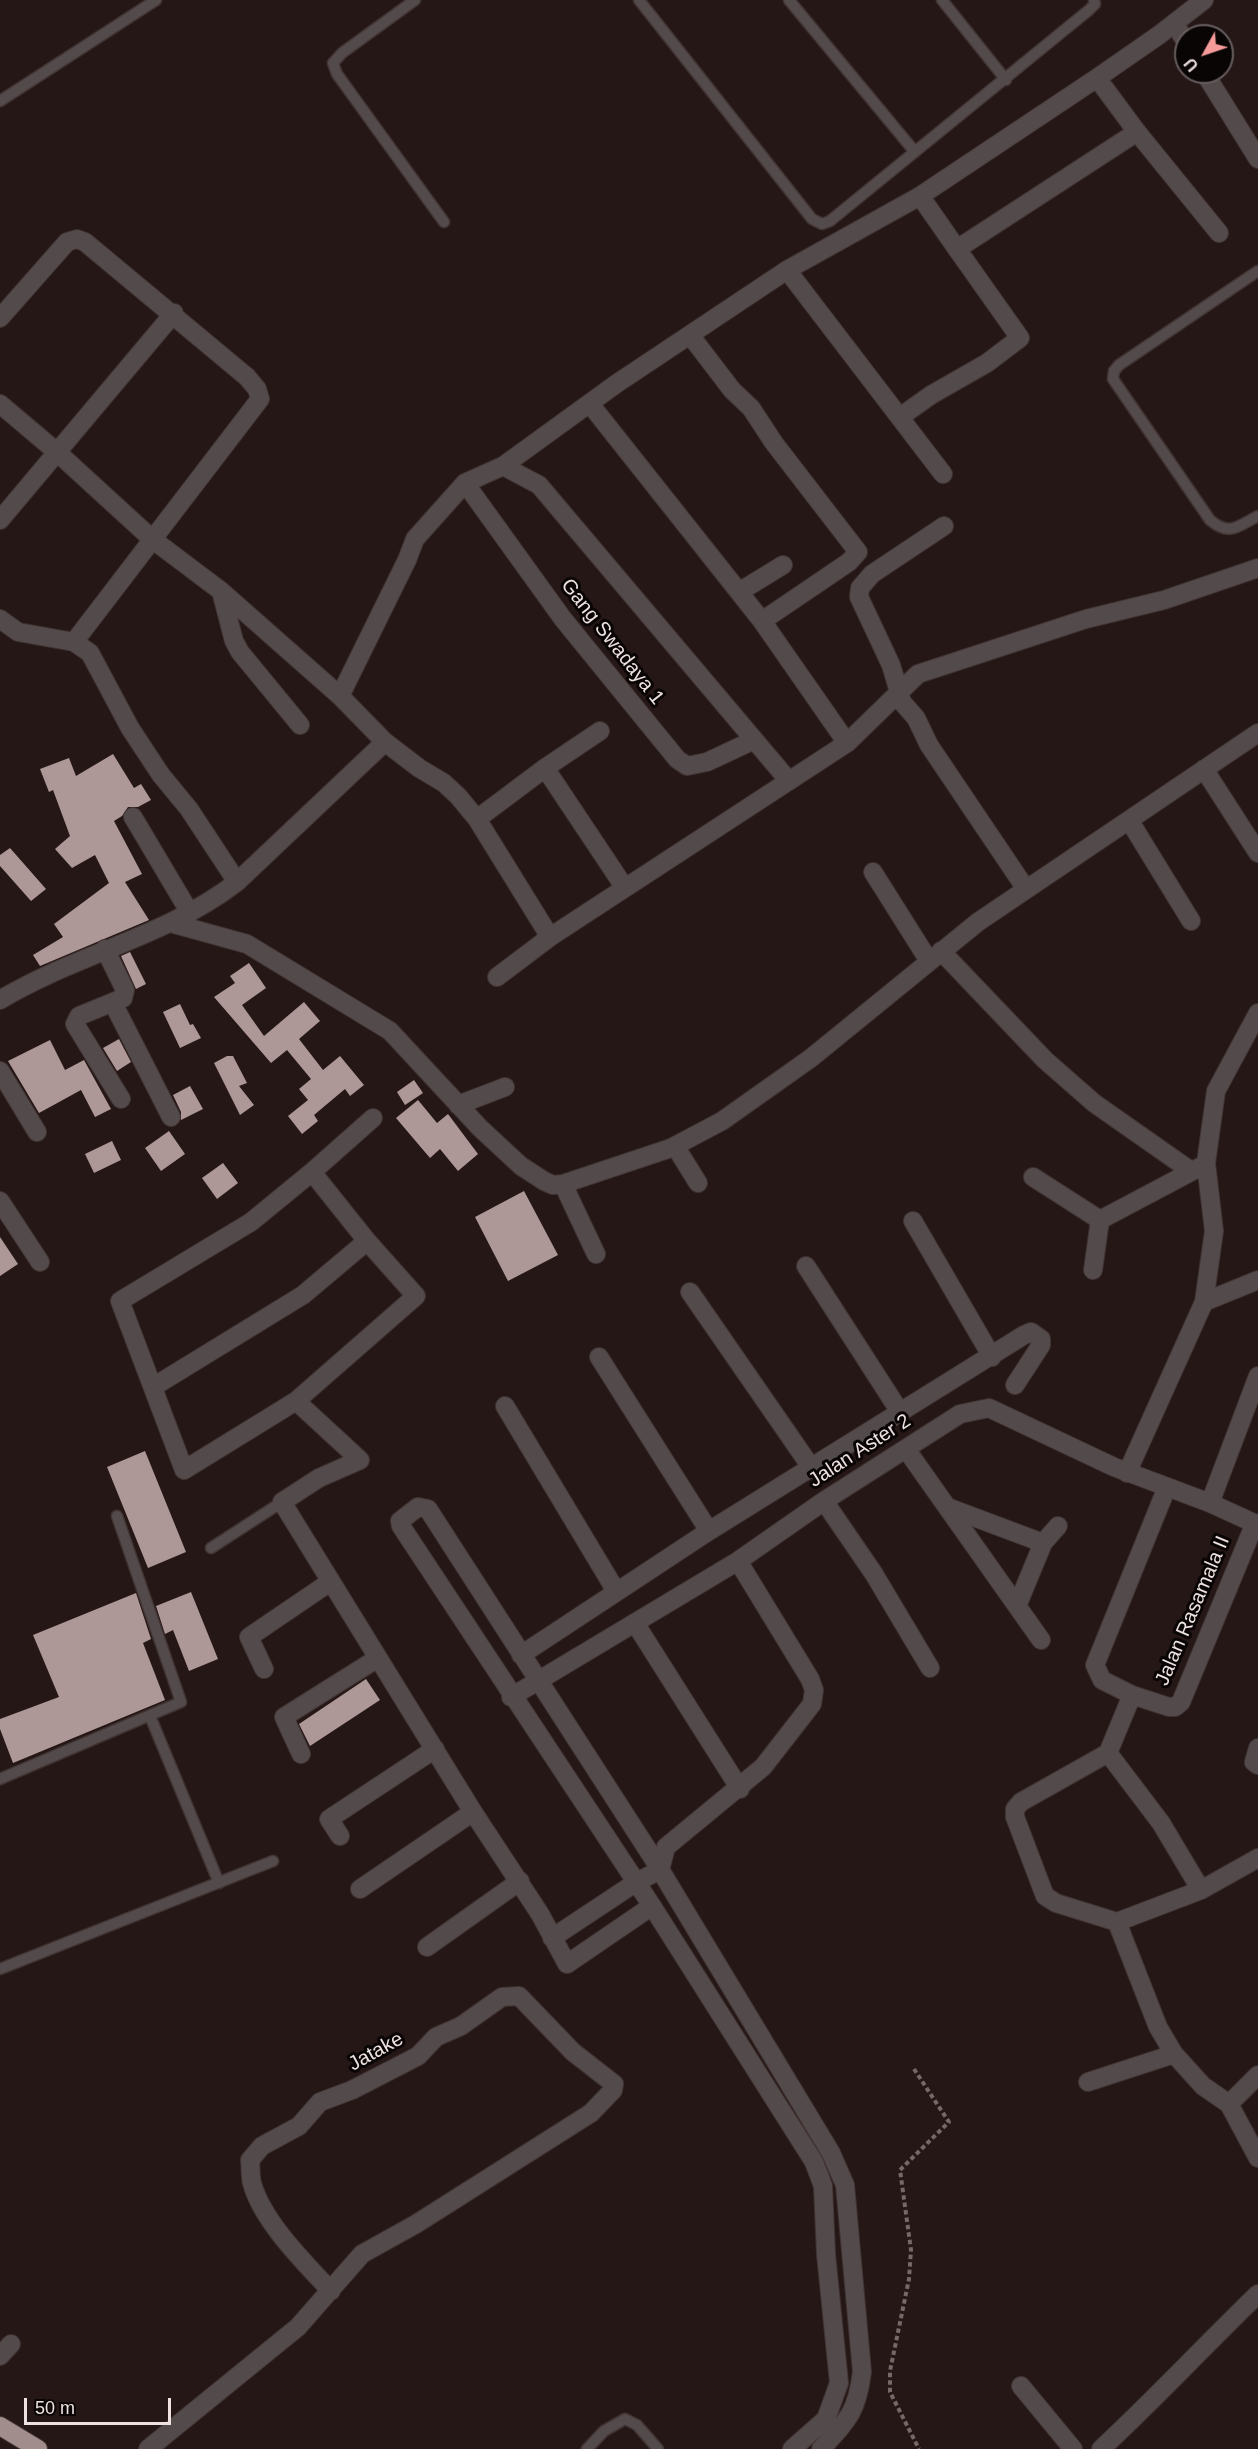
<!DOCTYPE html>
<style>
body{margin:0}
#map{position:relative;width:1258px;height:2449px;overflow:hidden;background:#261717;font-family:Arial,sans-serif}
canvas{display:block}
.north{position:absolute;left:1174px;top:24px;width:60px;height:60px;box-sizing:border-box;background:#0a0505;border:2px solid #655d5d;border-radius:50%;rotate:230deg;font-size:16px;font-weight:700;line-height:24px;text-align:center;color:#ede2e1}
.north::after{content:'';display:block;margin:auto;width:21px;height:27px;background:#f59b9a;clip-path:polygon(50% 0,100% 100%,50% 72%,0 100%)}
.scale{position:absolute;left:24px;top:2398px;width:147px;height:27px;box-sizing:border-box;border:3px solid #ede2e1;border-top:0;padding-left:8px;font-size:18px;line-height:21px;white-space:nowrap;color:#ede2e1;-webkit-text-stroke:4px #0a0505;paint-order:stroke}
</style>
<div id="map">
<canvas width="1258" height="2449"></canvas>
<div class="north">U</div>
<div class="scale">50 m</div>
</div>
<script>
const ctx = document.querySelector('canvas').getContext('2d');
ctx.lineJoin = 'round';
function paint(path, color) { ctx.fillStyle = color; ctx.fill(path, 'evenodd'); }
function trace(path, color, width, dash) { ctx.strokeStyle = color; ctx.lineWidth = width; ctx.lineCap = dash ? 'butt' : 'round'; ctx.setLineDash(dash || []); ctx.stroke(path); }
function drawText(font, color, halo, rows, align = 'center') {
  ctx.font = font + ' Arial,sans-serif'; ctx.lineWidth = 6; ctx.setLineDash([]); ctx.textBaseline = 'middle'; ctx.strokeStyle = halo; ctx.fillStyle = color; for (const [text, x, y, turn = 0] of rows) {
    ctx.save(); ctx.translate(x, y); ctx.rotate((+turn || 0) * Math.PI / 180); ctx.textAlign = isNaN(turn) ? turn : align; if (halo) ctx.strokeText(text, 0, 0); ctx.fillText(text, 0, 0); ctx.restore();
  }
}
const building = new Path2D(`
 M113,754L134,788L141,784L151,800L138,807H128L122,816L114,821L142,874L125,882L149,920L40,966L33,955L63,937L54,924L109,883L95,855L72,868L55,849L70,836L53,790L49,792L40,769L69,758L76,776Z
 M10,848L46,889L31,901L0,866V855Z
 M130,952L146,984L136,989L121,956Z
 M249,963L266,988L242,1005L264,1036L304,1002L320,1021L299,1039L323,1070L340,1056L364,1085L350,1096L345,1089L314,1115L318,1121L302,1134L288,1116L308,1100L299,1089L311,1079L287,1050L271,1063L214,997L235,983L230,976Z
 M180,1004L190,1025L193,1024L201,1038L180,1048L163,1012Z
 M119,1039L131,1062L117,1071L103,1048Z
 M50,1040L65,1070L84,1060L111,1109L95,1117L81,1090L39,1113L8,1061Z
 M227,1056H233L247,1083L239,1086L254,1105L240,1115L214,1063Z
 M414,1080L423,1093L405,1105L397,1092Z
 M190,1086L203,1109L181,1120V1112L173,1095Z
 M418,1100L437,1123L448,1114L478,1154L458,1171L440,1149L430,1158L396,1118Z
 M169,1131L185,1154L161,1171L145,1148Z
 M112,1141L121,1160L94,1173L85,1154Z
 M223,1163L238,1183L217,1199L202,1178Z
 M524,1191L558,1255L508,1281L475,1217Z
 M0,1237L18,1264L0,1276Z
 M145,1451L186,1552L148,1568L107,1467Z
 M191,1592L218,1659L189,1671L173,1630L165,1634L156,1606Z
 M136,1593L151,1639L143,1643L165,1700L13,1763L0,1729V1719L59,1697L33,1635Z
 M366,1679L380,1700L310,1746L299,1724Z`);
const path = new Path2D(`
 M914,2069L949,2122L900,2170L911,2250L909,2279L890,2371V2392L919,2449`);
const lane = new Path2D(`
 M415,0L342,53L333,63L337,74L444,222
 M639,0L812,219L822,224L830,221L1089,10L1095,4L1094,0
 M789,0L915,152
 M942,0L1006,80
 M0,101L156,0
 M1258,271L1119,365L1114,371L1113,379L1210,520C1230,537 1238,526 1258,516
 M211,1548L282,1502
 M150,1716L219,1883
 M0,1779L181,1702L117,1516
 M0,1969L273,1861
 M587,2449L604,2431L625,2419L637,2425L658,2449`);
const street = new Path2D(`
 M1174,23L1186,42
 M1204,72L1258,159
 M1137,132L1219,233
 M920,196L957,249L1137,132L1097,78
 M787,270L943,474
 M0,318L67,242L77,239L85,242L247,377L257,389L260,399L74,642
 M690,335L732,390L751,408L774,443L858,552L849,562L762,621
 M0,404L58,453L152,539L221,591L340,696L385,742L237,882C166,937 76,954 0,1000
 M590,404L762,621L847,743
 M900,417L931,395L987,363L1020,338L957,249
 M503,466L539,485L789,781
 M465,483L563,619L677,759L687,766L707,762L754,740
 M0,520L174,313
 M944,526L872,574L860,588L859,597L891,665L902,702L916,718L929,745L1026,889
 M221,591L234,641L240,652L300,725
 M739,592L783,565
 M0,619L18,632L74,642L90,653L130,728L161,775L189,809L237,882
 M340,696L407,560L415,539L465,483L503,466L616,384L787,270L920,196L1097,78L1159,35L1204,0
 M385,742L419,768L444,783L458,796L477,819L550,937
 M545,768L625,888
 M1204,769L1258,853
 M133,817L190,913
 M477,819L545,768L600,731
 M1129,820L1191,921
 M873,872L929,961
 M171,923L247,944L390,1031L480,1128L521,1166L544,1181L553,1185L563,1184L671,1148L722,1121L811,1058L978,922L1258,733
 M105,949L125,990L123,998L79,1016L75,1024L121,1099
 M941,951L1045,1060L1094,1103L1191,1171
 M497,977L550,937L847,743L918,674L1086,619L1164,600L1258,568
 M113,1003L171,1117
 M0,1071L37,1132
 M458,1105L505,1087
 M675,1146L698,1183
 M312,1172L367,1241L416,1296L296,1401L184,1470L120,1301L251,1222Z
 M312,1172L373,1118
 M1033,1177L1100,1220
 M563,1184L596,1254
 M0,1201L40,1262
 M913,1221L992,1357
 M806,1266L900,1412
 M1093,1270L1100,1220L1200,1167
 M690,1292L811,1467
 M1204,1302L1258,1280
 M599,1357L709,1531
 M153,1387L303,1295L367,1241
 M296,1401L360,1460L319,1478L282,1502L473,1812L540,1914L567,1964L652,1906
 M505,1406L616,1591
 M906,1449L1041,1640
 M1127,1473L1204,1302L1214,1231L1206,1163L1216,1091L1258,1013
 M1167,1487L1095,1665L1102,1680L1132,1695L1169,1707H1175L1181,1702L1255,1523
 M824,1501L874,1574L930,1668
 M1210,1503L1258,1376
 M947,1507L1043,1543
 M1017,1606L1043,1543L1058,1526
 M635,1623L740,1789
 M521,1655L709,1531L1024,1335L1031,1332L1041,1339V1345L1015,1385
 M264,1669L249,1637L330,1582
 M1132,1695L1108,1753L1021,1802L1015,1809V1817L1045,1896L1056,1903L1117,1922L1158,2027L1174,2054L1203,2086L1229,2104L1258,2158
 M511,1697L738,1561L824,1501L960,1414L989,1408L1114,1467L1210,1503L1258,1525
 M1258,1748L1254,1762L1258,1765
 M1108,1753L1161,1823L1201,1890
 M301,1754L284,1717L378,1658
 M340,1836L329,1819L435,1749
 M360,1889L473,1812
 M1117,1922L1201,1890L1258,1858
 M552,1938L635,1883L660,1870L666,1847L763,1767L812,1704L814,1690L810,1679L738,1561
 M427,1947L520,1881
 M1088,2082L1174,2054
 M1229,2104L1258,2075
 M0,2356L11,2344
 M1021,2386L1073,2449
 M148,2449L298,2327L362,2254L416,2224L591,2113L613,2090L614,2084L573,2052L519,1996L502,1997L461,2026L436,2037L418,2056L352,2090L320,2102L299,2126L262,2146L250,2160C251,2168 250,2176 252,2183C262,2221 305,2263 331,2291
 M792,2449L826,2419L839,2383L826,2254L823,2186L814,2162L652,1906L401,1526L400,1521L418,1507L428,1509L653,1858L831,2153L845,2185L862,2372C857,2412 848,2420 821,2449
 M1101,2449C1155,2399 1205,2345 1258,2294`);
const highway = new Path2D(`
 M0,2426L38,2449`);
const streetNames = [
 ["Gang Swadaya 1",612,642,52],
 ["Jalan Aster 2",860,1451,-33],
 ["Jalan Rasamala II",1193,1611,-67],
 ["Jatake",376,2052,-29]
];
paint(building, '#ad9897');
trace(lane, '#423333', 13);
trace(street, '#423333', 20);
trace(highway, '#423333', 20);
trace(path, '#756867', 4, [4.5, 3]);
trace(lane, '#534b4b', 10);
trace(street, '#534b4b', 18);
trace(highway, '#a28d8d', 18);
drawText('20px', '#ede2e1', '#0a0505', streetNames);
</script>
